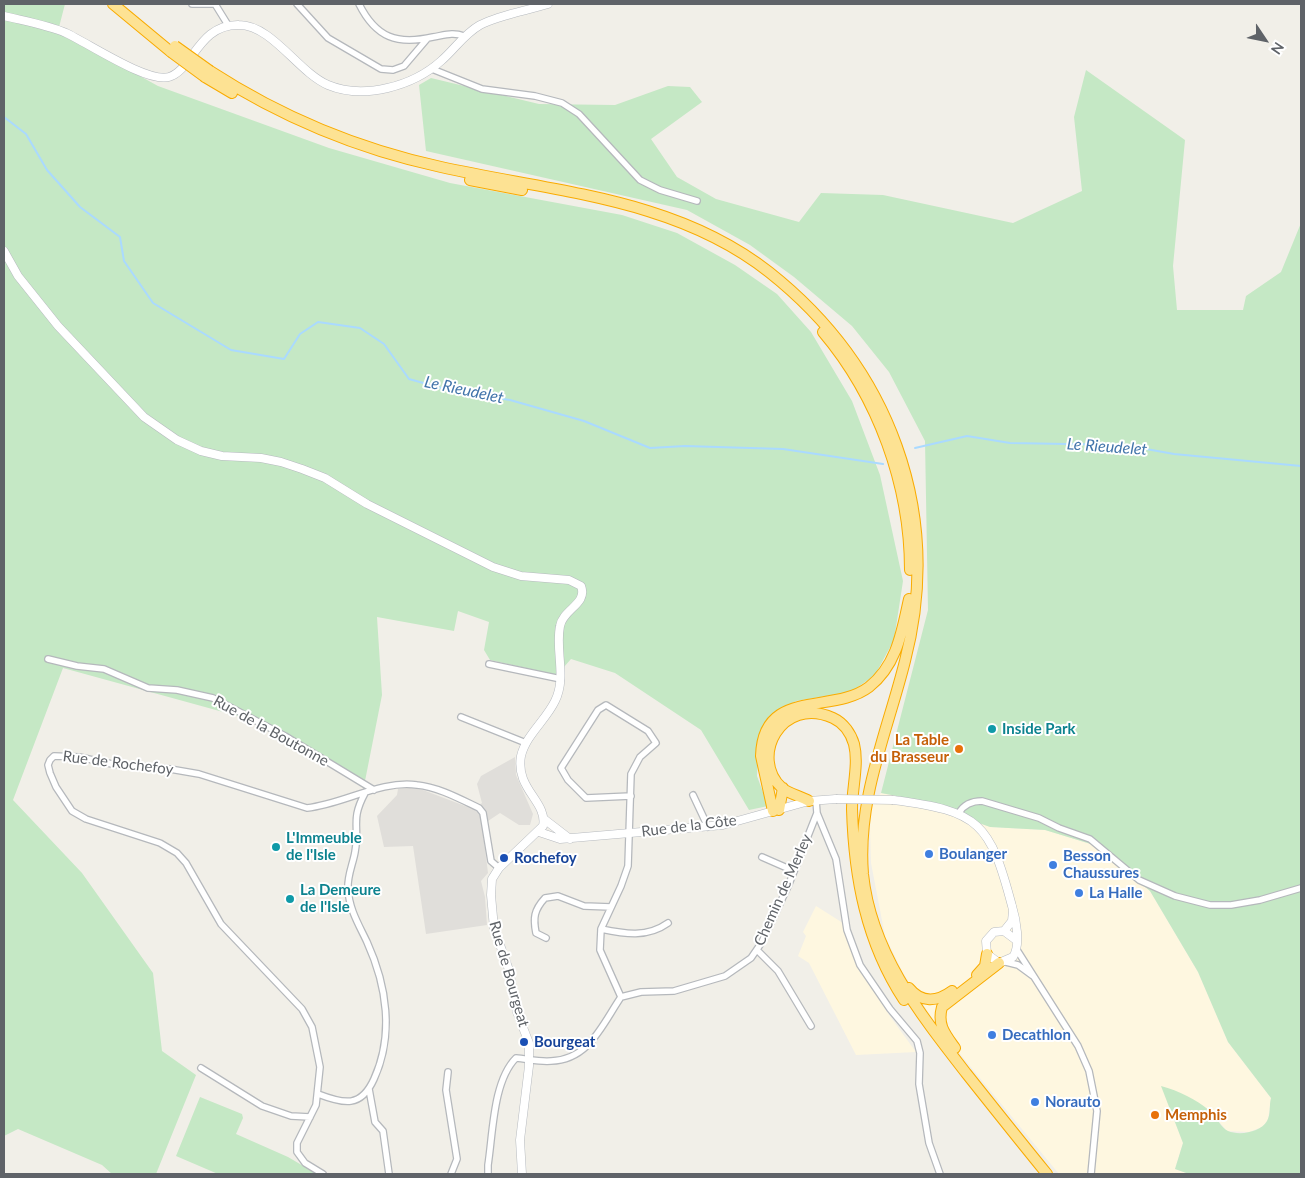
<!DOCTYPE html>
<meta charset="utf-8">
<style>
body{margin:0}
#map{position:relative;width:1305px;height:1178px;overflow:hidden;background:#f1efe8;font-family:Lato,sans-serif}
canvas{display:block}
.frame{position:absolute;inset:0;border:5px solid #5f6368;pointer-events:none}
.north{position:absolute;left:1240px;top:15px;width:50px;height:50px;-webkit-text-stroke:4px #fff;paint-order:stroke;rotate:124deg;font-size:14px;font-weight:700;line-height:20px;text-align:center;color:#5f6368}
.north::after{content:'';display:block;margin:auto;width:18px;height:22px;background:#5f6368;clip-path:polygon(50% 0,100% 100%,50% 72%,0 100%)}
</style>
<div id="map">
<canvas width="1305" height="1178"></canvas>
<div class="frame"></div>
<div class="north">N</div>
</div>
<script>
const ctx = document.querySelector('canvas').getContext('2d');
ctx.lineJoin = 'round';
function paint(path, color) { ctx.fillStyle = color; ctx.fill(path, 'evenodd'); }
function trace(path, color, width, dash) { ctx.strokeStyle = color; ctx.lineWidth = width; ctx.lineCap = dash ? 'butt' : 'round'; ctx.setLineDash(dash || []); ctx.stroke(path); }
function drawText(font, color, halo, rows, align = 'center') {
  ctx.font = font + ' Lato,sans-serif'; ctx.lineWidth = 4; ctx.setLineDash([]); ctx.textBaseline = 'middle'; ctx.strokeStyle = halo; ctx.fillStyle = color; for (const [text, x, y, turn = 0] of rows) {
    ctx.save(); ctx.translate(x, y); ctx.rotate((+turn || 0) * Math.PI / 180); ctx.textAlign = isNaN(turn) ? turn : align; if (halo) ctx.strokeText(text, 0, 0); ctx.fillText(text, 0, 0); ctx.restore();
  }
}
const commercial = new Path2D(`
 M881,793L912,799L990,827L1045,830L1094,845L1150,891L1198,972L1228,1042L1271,1098L1268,1120L1262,1127L1249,1132L1227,1131L1211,1112L1162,1087L1183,1143L1175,1169L1189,1174H1059L937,1026L902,971L885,936L871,863L870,828L872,805Z
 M816,906L843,923L864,972L889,1015L916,1052L856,1055L809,963L798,956L806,936L803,932Z`);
const industrial = new Path2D(`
 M515,757L516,775L533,814L530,825H519L500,813L482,825L488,873L481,881L485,897L487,925L426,934L413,846L384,847L377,816L397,795L398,789L410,788L423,790L473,809L482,803L477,784L481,776Z`);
const green = new Path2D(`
 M4,4H65L58,31L158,86L329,148L450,183L622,215L677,233L735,265L777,294L811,332L852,401L880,475L903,581L894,640L875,675L851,692L796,701L771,717L759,740L757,776L768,806L749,810L701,730L615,673L571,659L557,675L490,660L484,650L489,622L458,611L454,631L377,617L382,695L364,786L245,718L63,668L13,800L82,873L153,973L162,1051L196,1075L156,1174H112L102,1165L18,1129L4,1136Z
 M1086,70L1185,140L1173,266L1177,310H1243L1246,296L1281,272L1301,223V1174H1189L1175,1169L1183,1143L1161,1086C1179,1091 1196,1099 1210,1111C1216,1116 1221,1128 1228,1131C1240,1136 1261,1132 1267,1121C1271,1114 1269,1105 1271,1098L1228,1042L1198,972L1150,891L1094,845L1045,830L990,827L912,799L881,793L928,610L925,441L889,372L852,326L794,277L750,245L687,210L426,151L419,85L431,78L539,104L615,105L668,86L690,87L702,102L651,139L677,177L716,199L799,222L821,193L883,195L1013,223L1082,191L1074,117Z
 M200,1097L242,1114L243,1118L236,1134L288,1157L317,1174H218L176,1156Z`);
const stream = new Path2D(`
 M4,117L26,134L47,170L80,207L120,237L124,261L153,303L231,350L284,359L300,334L318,322L360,328L384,344L409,379L452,391L510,400L584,421L650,448L685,446L783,449L883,464
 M915,448L967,436L1010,443L1124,445L1174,454L1301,466`);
const street = new Path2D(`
 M192,4H214
 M215,4L228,25
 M297,4L328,38L381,69L393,70L404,66L427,39
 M359,4C376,38 397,45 433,37C445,35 453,32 464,36
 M432,69L482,89L535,96L562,103L579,114L640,180L660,190L697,201
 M48,659L77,666L104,669L148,688L177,690L213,698L285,736L374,790
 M489,664L561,679
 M461,717L526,743
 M693,795L708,827
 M817,813L836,859L847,930L860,965L890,1009L917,1041L920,1053L919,1084L929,1143L940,1174
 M959,813C964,804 973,801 982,801L1039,818L1059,828L1090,839L1139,880L1175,896L1210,905H1231L1260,900L1301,888
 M762,857L794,871
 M601,929C625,934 647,938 668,923
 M546,938L536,933C533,918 534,910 545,898L558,896L584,906L611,907
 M757,950L778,971L811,1026
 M1017,950L1078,1046L1089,1071L1097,1111L1091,1174
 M1006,962L1018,965L1033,976
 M621,997L600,950L601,929L621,886L628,866L631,774L640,757L656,743L648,731L606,705L598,710L561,768L568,780L586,798L631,796
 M201,1068L262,1106L291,1116L310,1117
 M448,1072L446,1090L457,1159L451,1174
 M369,1089L375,1122L383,1131L389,1174
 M318,1094C344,1104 361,1108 374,1079C394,1035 387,986 367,942C359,925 349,909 348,889C347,876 353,864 355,852C360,825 350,821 365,793
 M323,1174L305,1163L297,1152V1143L316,1105L320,1067L312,1027L302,1009L221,924L186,863L177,853L160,843L86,819L72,811L56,787L50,773L48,765L50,760L54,756L79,757L112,764L170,769L199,774L307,808C344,804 380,780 417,785C438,787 460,799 479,808L483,813L491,861L499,868
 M488,1174V1165C493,1133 493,1081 516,1058C528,1059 539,1062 551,1061C589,1060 602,1025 621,997L641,992L674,991L725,976L751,958L762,942L789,884L817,813L816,800`);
const secondary = new Path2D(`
 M4,16C24,21 47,25 66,33C88,43 147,83 169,77C193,70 198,24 239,25C272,25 298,72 328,85C364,100 413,86 441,61C455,49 464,34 480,25C502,14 526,11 548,4
 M4,251L18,276L58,326L144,417L177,440L201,451L222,456L261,458L281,462L302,469L325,478L367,504L493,567L521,576L569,580L581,586C588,604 563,609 560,626C555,651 567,677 555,701C546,720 526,735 521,756C515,789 548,802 543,826L499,868L492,879L491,895L494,928L509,970L517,1012L529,1043V1066L520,1140L522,1174
 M893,800C980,811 990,823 1012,906C1016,919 1021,945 1013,957L999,963L987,954L986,941L994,932L1004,931L1016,940
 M544,819L570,839
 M539,832L560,839L723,825L809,801L836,799
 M1004,931L1012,921L1013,911`);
const highway = new Path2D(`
 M113,4L171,52
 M210,71C281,117 358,149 441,167C554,192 675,198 769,272C889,367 944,511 905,661C887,733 857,799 863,874C871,952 920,1014 966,1073C993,1107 1020,1141 1047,1174
 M205,77L232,93
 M470,180L522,190
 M823,332C878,397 910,485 910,570
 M809,801C801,796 789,794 782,788C749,758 781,695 833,718C844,723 851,734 854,744C859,764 852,788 852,809C854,877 866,942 904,1000
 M779,810L783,788
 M773,811L761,756C763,687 832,715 869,687C897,665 902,631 909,599
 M977,975L985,966L987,954
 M909,988C921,1003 937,1002 952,991
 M955,1048C945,1034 937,1025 942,1007L999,963`);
const secondaryBridge = new Path2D(`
 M836,799L893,800`);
const highwayBridge = new Path2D(`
 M175,46L210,71
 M171,52L205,77`);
const markers = [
 [992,729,5,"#0f9aa8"],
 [959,749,5,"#e8710a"],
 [276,847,5,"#0f9aa8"],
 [929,854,5,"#3f7fe0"],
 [504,858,5,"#1a4fb4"],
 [1053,865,5,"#3f7fe0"],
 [1079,893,5,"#3f7fe0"],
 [290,899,5,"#0f9aa8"],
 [992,1035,5,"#3f7fe0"],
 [524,1042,5,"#1a4fb4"],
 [1035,1102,5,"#3f7fe0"],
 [1155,1115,5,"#e8710a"]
];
const cultureNames = [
 ["Inside Park",1002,729],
 ["L'Immeuble",286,838],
 ["de l'Isle",286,855],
 ["La Demeure",300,890],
 ["de l'Isle",300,907]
];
const streetNames = [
 ["Rue de la Boutonne",271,731,29],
 ["Rue de Rochefoy",118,763,7],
 ["Rue de la Côte",689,826,-7],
 ["Chemin de Merley",783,890,-66],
 ["Rue de Bourgeat",509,974,74]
];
const foodNames = [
 ["La Table",949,740],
 ["du Brasseur",949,757],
 ["Memphis",1165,1115,"left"]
];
const shopNames = [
 ["Boulanger",939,854],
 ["Besson",1063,856],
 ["Chaussures",1063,873],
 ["La Halle",1089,893],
 ["Decathlon",1002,1035],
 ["Norauto",1045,1102]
];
const transitNames = [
 ["Rochefoy",514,858],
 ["Bourgeat",534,1042]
];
const waterNames = [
 ["Le Rieudelet",464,390,12],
 ["Le Rieudelet",1107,447,4]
];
paint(commercial, '#fef7e0');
paint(industrial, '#e0deda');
paint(green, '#c5e8c5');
trace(stream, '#aadaff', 2);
trace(street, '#b5b8bc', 8);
trace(secondary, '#b6babf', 9);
trace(highway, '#f9ab00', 12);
trace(street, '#fff', 5.5);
trace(secondary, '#fff', 8);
trace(highway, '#fde293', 10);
trace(secondaryBridge, '#b6babf', 9, []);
trace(highwayBridge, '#f9ab00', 12, []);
trace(secondaryBridge, '#fff', 8);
trace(highwayBridge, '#fde293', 10);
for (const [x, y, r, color] of markers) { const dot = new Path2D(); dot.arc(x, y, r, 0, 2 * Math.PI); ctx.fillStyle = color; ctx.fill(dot); trace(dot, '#fff', 2); }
drawText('bold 15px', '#0d838f', '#fff', cultureNames, 'left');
drawText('15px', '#5f6368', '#fff', streetNames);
drawText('bold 15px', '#c56008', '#fff', foodNames, 'right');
drawText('bold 15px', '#366cbe', '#fff', shopNames, 'left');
drawText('bold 15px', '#164399', '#fff', transitNames, 'left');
drawText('italic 16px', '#4174aa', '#fff', waterNames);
</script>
